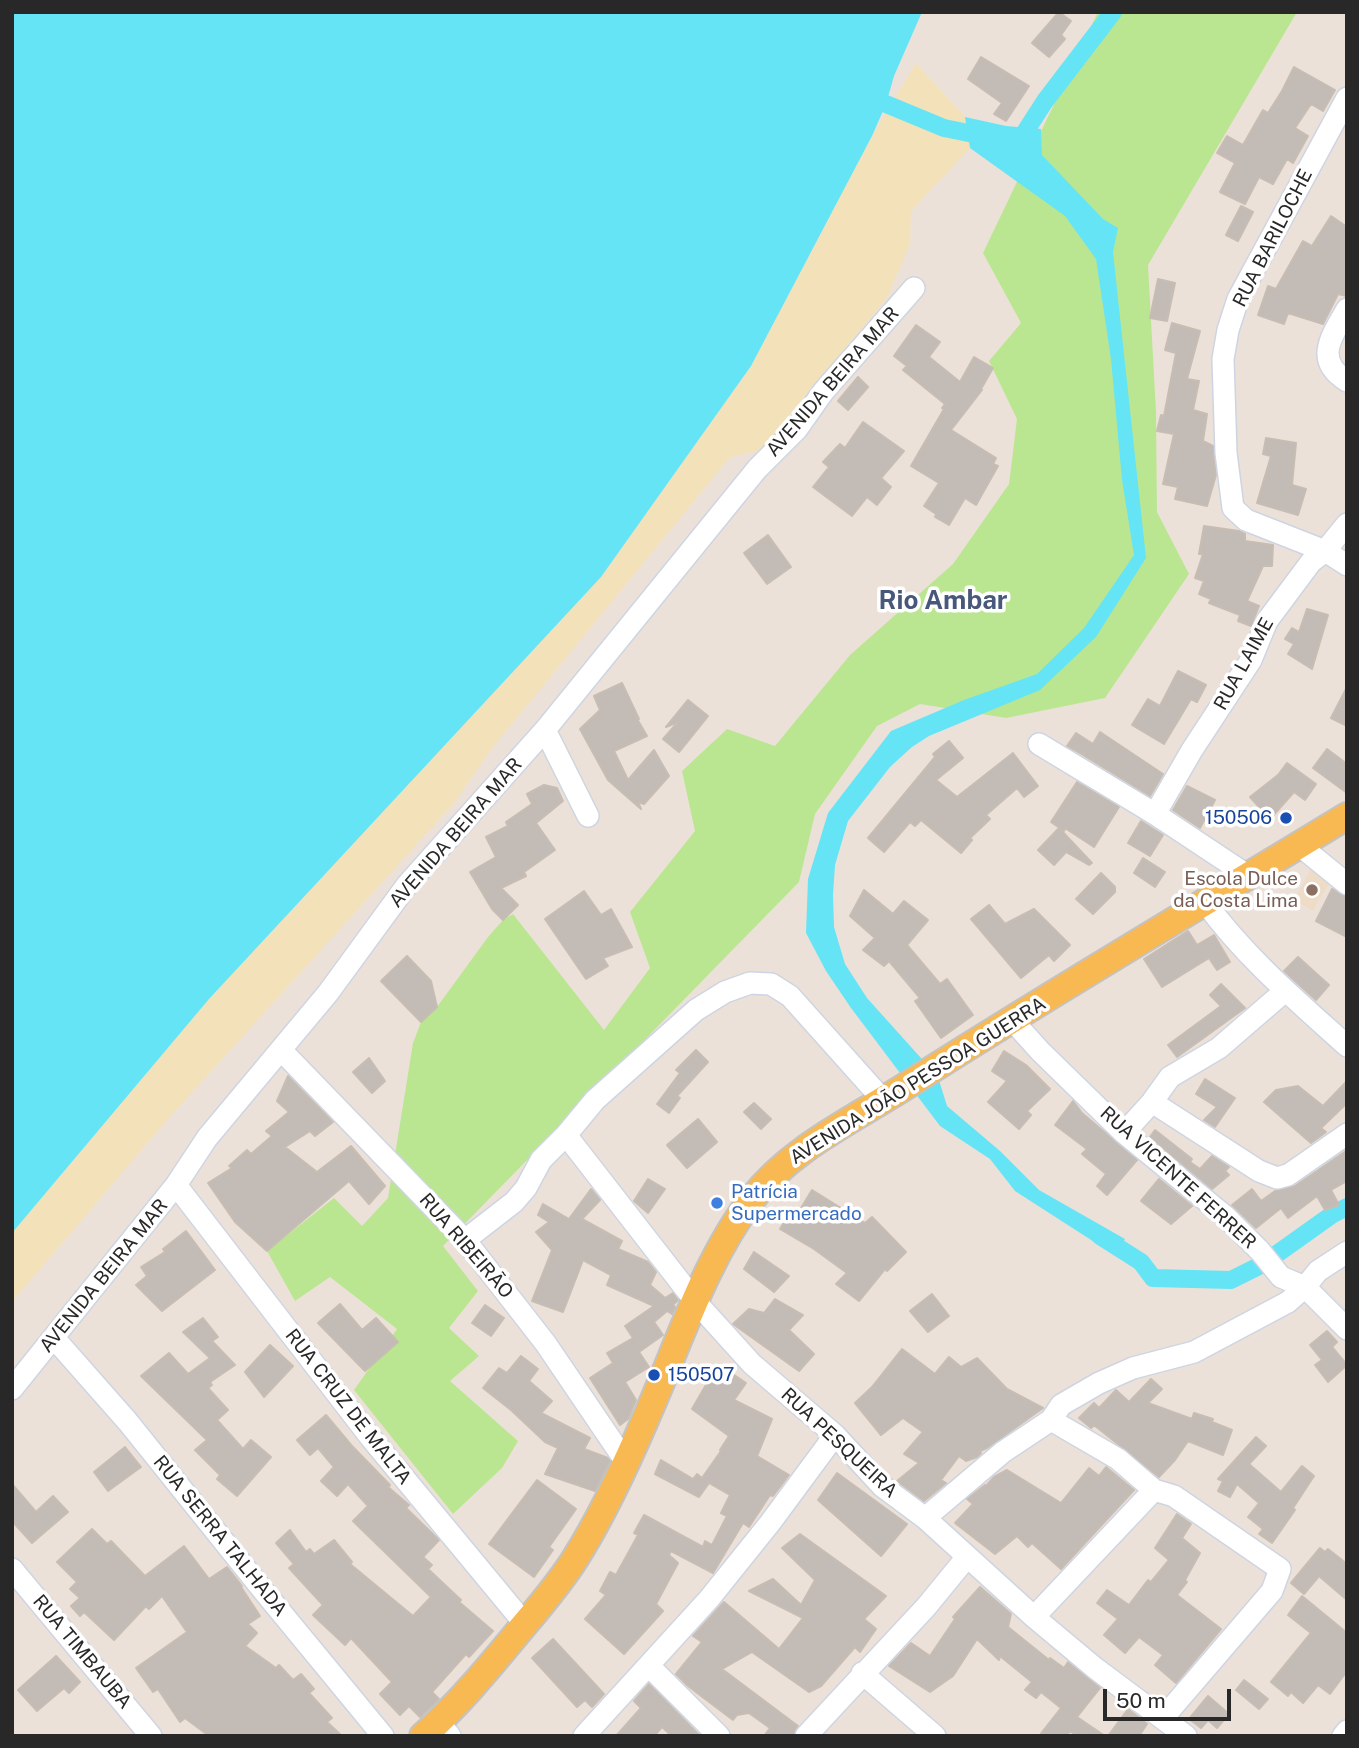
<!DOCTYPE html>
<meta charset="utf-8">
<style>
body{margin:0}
#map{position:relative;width:1359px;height:1748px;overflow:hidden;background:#ece1d9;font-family:"Public Sans",sans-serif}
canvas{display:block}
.frame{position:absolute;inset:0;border:14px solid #282828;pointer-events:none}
.scale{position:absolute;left:1103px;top:1689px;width:128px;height:32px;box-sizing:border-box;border:4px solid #282828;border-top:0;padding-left:9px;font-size:21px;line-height:24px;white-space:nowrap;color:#282828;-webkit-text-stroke:5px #fff;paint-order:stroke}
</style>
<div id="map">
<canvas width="1359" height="1748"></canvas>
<div class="frame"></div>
<div class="scale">50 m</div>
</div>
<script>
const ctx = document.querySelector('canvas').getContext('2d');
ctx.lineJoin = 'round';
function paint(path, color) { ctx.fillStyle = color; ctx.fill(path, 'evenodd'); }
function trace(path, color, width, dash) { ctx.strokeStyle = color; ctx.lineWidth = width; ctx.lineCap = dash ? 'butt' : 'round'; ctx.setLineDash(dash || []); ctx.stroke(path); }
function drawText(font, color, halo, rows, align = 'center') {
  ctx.font = font + ' "Public Sans",sans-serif'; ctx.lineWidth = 7; ctx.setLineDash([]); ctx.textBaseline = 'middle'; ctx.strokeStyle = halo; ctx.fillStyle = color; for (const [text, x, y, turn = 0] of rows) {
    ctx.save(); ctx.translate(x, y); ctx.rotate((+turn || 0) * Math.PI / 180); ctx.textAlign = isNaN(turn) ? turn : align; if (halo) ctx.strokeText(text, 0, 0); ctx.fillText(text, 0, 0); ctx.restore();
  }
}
const education = new Path2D(`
 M1311,869L1331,880L1313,911L1294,900Z`);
const green = new Path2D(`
 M1098,12H1297L1148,265L1156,412L1157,512L1189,574L1105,698L1006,718L920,704L877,726L815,814L799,882L443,1246L478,1291L449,1328L479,1356L450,1381L518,1441L502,1468L453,1514L354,1390L397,1329L330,1277L295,1301L267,1251L334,1198L362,1226L388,1198L413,1043L421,1022L437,1007L488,937L503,920L513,914L604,1030L650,968L630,912L695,831L682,771L727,729L775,746L850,655L953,564L1009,484L1017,419L989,361L1021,323L983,253Z`);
const sand = new Path2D(`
 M916,63L965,117L970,148L911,211L910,244L887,298L760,450L730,457L493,747L454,803L168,1119L12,1302V1233L209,999L601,577L751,366L872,136Z`);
const water = new Path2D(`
 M12,12H922L894,76L886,104L872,136L751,366L601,577L209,999L12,1233Z
 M965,117L1006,126L1041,129L1042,155L1103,219L1118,228L1113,252L1146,558L1096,637L1040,690L929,736L912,747L890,767L848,821L835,865L833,895L834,927L845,964L867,998L938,1077L947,1106L1000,1151L1039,1190L1125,1239L1116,1256L1015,1191L990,1159L940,1126L851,1008L826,971L806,933L808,879L828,813L891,731L964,700L1037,674L1084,628L1134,555L1122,480L1111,359L1096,259L1065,216L970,148Z`);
const canal = new Path2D(`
 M886,104L944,128L1018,143L1045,101L1113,12
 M1100,1236L1141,1262L1153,1278L1231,1280L1263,1264
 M1274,1256L1333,1214L1347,1207`);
const building = new Path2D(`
 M1059,12L1071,21L1061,35L1065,39L1049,57L1032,43Z
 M981,57L1029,86L1006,121L994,114L1002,103L968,79Z
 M1294,67L1335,90L1323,111L1311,104L1295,128L1308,136L1293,163L1287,159L1273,184L1259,177L1245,204L1220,192L1235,163L1217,153L1227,136L1243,145L1263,110L1268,113L1282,91Z
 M1241,206L1253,212L1238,241L1226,235Z
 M1331,216L1347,227V296L1338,294L1323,324L1288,313L1284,324L1258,315L1268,286L1276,289L1303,241L1312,246Z
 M1158,279L1175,283L1167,321L1150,318Z
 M1172,323L1200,331L1187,379L1199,381L1193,410L1207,414L1203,441L1213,446L1216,475L1207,506L1175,499L1178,487L1163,484L1174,434L1157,431L1161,415L1164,416L1176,353L1165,350Z
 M916,325L940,342L929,357L960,382L974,357L993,368L981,389L982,390L951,430L996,458L993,464L998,466L976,505L965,498L949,525L935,517L936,514L924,506L939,483L911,466L944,409L942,408L945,404L903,370L907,366L894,356Z
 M858,377L868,387L848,410L838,401Z
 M863,422L904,451L881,478L891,487L877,505L867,497L852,516L813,487L829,467L823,462L840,444L845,448Z
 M1266,438L1296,443L1292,485L1306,489L1298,515L1257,503L1271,456L1263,454Z
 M1204,526L1239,531L1245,534V541L1273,545L1272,566H1263L1247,601L1259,606L1251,626L1238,621L1240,615L1209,603L1211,599L1199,594L1204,581L1195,578L1203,554H1199Z
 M768,535L791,567L767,584L744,553Z
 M1307,609L1328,615L1312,669L1288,654L1294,644L1285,639L1292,628L1299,632Z
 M1178,671L1206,685L1197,702L1191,699L1164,744L1132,725L1148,699L1160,706Z
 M622,683L639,719L636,717L647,736L614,751L628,780L654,750L669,776L644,804L638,802L641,809L608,780L580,729L600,710L594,696Z
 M1347,687V726L1331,718Z
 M688,700L708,716L679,752L663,739L678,722L666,727Z
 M1100,732L1163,774L1150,796L1083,755L1085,752L1082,754L1067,746L1076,733L1093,744Z
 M949,741L963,758L936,780L957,797L1013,753L1038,786L1024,797L1017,788L986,815L990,819L970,838L972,840L961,853L921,820L915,826L910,822L884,852L868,838L935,757L933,754Z
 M1327,749L1347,764V793L1313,768Z
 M1287,763L1316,784L1305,800L1294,792L1270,819L1250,797L1278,775Z
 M1077,782L1119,807L1094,847L1065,828L1064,831L1051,822Z
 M544,785L557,788L563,801L536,823L555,850L524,872L526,876L501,888L518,905L503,920L492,909L470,872L496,857L486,837L508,826L506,822L532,804L527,794Z
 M1187,786L1215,800L1200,828L1173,810Z
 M1141,821L1163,835L1150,856L1128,843Z
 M1059,828L1092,863L1089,865L1066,852L1054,865L1038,850Z
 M1143,858L1165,872L1155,887L1134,873Z
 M1101,873L1115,887V892L1093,914L1076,899Z
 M1332,889L1347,897V937L1316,921Z
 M864,890L893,914L904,901L928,920L907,945L940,984L947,979L973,1015L941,1038L915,1001L920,998L889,961L884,966L863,950L875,938L850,916Z
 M584,891L601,915L611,909L632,947L603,958L608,966L586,979L545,919Z
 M989,905L1005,924L1034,909L1070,945L1054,961L1049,955L1021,978L971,919Z
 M1188,931L1197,945L1214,935L1230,962L1217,970L1209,958L1162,987L1144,959Z
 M407,956L431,981L437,1007L421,1022L381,981Z
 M1298,957L1329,985L1316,1000L1284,971Z
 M1221,984L1245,1008L1177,1057L1168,1045L1221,1006L1210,995Z
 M696,1050L708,1062L677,1096L680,1098L669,1113L657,1104L680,1073L676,1070Z
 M1004,1051L1026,1065L1050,1089L1027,1111L1031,1115L1019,1129L988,1102L1007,1081L992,1071Z
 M369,1058L385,1081L372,1093L353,1072Z
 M288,1076L333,1122L315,1136L310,1131L285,1147L317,1172L351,1146L385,1186L369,1204L349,1181L267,1251L235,1222L208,1183L232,1168L229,1166L247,1150L251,1154L272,1136L266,1131L289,1112L277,1101Z
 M1205,1079L1235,1098L1215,1127L1204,1120L1217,1107L1196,1094Z
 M1347,1081V1103L1321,1128L1326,1132L1311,1143L1264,1102L1276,1090L1298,1086L1323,1106Z
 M1073,1101L1082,1113L1137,1160L1107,1195L1097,1186L1106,1174L1082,1154L1087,1149L1055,1125Z
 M754,1103L771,1119L761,1129L744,1112Z
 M698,1119L717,1142L687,1168L667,1145Z
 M1155,1130L1192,1159L1190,1162L1200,1169L1212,1156L1229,1167L1225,1171L1229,1175L1212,1189L1150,1137Z
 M1346,1151L1347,1181L1331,1190L1339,1205L1325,1210L1317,1196L1288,1218L1281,1208L1256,1228L1232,1205L1252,1189L1261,1201L1275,1191L1295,1186Z
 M648,1179L665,1189L648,1213L634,1201Z
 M1159,1179L1192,1206L1171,1224L1141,1201Z
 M591,1189L600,1200L582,1219L622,1241L618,1249L648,1262L656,1272L650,1285L665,1298L673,1293L678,1300L673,1305L675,1307L672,1314L667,1311L654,1322L663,1335L639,1352L649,1367L625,1382L636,1400L628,1419L620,1425L590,1378L613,1363L607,1353L633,1338L625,1326L654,1306L607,1285L611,1275L583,1260L563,1312L532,1301L552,1250L536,1232L549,1222L538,1215L543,1204L569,1219Z
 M812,1190L865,1223L872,1217L906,1252L887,1271L885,1269L859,1301L836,1284L847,1273L814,1249L780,1229L792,1209L798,1213Z
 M186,1231L215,1270L162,1311L136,1285L147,1276L141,1267L165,1252L163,1249Z
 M754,1252L789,1276L774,1292L744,1269Z
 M932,1294L949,1316L928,1332L910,1311Z
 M775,1299L803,1315L789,1330L814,1354L799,1371L733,1324L749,1309L764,1313Z
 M340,1304L362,1330L376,1318L398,1342L365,1371L318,1323Z
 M485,1305L504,1318L491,1336L472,1323Z
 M203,1318L218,1337L212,1341L235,1365L210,1382L212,1385L208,1388L228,1410L217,1420L243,1449L251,1440L271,1457L237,1496L217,1479L220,1475L195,1450L207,1440L141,1376L169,1353L188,1374L210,1358L183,1332Z
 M1327,1331L1337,1342L1332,1347L1347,1365L1328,1382L1315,1365L1322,1360L1310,1345Z
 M270,1345L293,1366L264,1397L245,1372Z
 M902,1349L935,1374L949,1357L961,1367L977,1358L1007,1389L1043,1408L987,1448L978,1452L981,1453L977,1457L966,1461L959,1456L941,1480L946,1483L924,1501L897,1481L919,1463L904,1454L923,1432L903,1418L881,1435L855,1403L872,1387Z
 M521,1356L538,1369L529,1381L552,1401L541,1413L590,1438L584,1449L608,1458L610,1461L595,1491L545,1474L558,1448L545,1442L511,1410L483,1388L499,1368L507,1373Z
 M718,1364L746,1383L734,1400L772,1419L757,1456L789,1475L773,1496L770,1495L749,1527L743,1523L713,1573L671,1551L669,1555L678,1563L656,1604L663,1611L624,1654L585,1619L606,1595L600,1591L610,1572L616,1575L638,1535L634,1533L644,1515L703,1547L705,1541L712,1545L727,1516L721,1513L730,1495L709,1483L699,1497L655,1474L661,1460L693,1479L697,1474L702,1478L721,1451L720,1450L729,1436L692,1409Z
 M1151,1379L1162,1389L1148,1403L1192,1419L1194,1413L1213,1419L1212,1422L1232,1430L1223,1455L1188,1441L1175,1460L1159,1477L1094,1425L1091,1428L1079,1418L1094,1403L1099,1408L1116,1390L1129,1402Z
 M326,1415L352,1446L390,1485L388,1487L409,1505L406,1508L439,1540L423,1557L432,1565L428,1569L461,1600L459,1602L493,1631L469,1657L466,1654L432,1692L439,1699L420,1717L409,1706L400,1715L380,1694L392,1682L351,1638L345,1645L313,1615L323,1605L289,1568L294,1564L276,1543L290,1530L306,1552L310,1549L314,1554L334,1540L352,1562L350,1564L413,1616L431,1597L353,1521L368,1506L348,1484L337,1496L321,1481L334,1467L318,1448L310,1455L297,1440Z
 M1256,1437L1266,1446L1249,1464L1281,1492L1302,1466L1314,1476L1293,1508L1295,1510L1272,1543L1259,1534L1263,1529L1248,1517L1259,1503L1237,1484L1230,1497L1218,1491L1223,1481L1218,1479Z
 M125,1447L141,1467L108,1491L94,1472Z
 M1106,1467L1134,1490L1061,1569L1032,1543L1028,1547L1017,1536L995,1554L955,1523L973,1504L967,1499L985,1485L986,1486L994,1477L1007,1470L1061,1503L1089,1468L1099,1476Z
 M837,1473L907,1524L881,1556L818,1500Z
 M537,1480L576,1509L549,1547L553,1550L534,1577L489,1544Z
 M12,1484L36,1512L53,1496L68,1512L32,1543L12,1521Z
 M1177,1514L1191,1524L1182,1538L1200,1553L1185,1580L1187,1582L1177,1595L1221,1629L1176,1683L1155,1665L1163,1655L1139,1637L1125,1653L1104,1635L1118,1619L1097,1603L1107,1590L1129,1605L1148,1580L1151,1582L1169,1560L1155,1548Z
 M92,1529L107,1544L111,1541L145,1576L184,1546L209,1579L227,1567L242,1586L241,1587L260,1616L248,1624L257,1633L245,1646L276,1668L279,1665L293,1680L301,1674L314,1689L309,1693L332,1718L327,1722L342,1736H209L185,1718L180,1722L158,1689L153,1692L136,1668L187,1632L162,1596L149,1609L146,1606L114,1640L84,1612L80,1616L71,1606L80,1598L70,1589L77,1582L57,1562Z
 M800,1534L886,1596L864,1619L876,1629L860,1652L855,1647L821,1686L809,1692L752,1652L722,1669L798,1726L793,1736H764L770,1728L749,1713L737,1715L733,1720L688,1686L676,1674L702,1642L693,1636L724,1602L779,1649L803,1618L749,1591L773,1579L801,1605L815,1580L782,1548Z
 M1320,1548L1325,1552L1328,1549L1347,1564V1600L1319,1576L1304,1594L1291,1583Z
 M980,1587L1011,1614L1008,1627L1049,1660L1050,1658L1064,1668L1068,1662L1100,1688L1077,1717L1105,1736H1077L1070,1731L1066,1736H1039L1061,1708L1041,1692L1036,1698L1025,1690L1032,1682L1000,1656L999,1660L977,1639L953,1676L930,1692L889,1666L911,1643L930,1656L955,1619L953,1617Z
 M1302,1596L1347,1633V1671L1330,1694L1318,1685L1303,1703L1291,1692L1288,1696L1271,1682L1311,1633L1288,1615Z
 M553,1639L604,1694L592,1707L585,1700L577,1707L532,1658Z
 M56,1656L80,1682L69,1693L64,1688L37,1711L18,1690Z
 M1244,1680L1268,1699L1259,1709L1236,1690Z
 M649,1684L700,1736H672L662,1727L654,1736H616L641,1708L634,1701Z
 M1208,1696L1229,1714L1217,1728L1208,1720L1201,1728L1189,1719Z
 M1128,1709L1147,1724L1139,1736H1108Z`);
const minor = new Path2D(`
 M1347,98L1238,299L1228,330L1223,359L1226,453L1233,508L1246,520L1325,551L1347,565
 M1347,309C1332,336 1313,360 1347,381
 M545,730L588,816
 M1039,744L1155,814L1247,875
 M1155,814L1192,750L1251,660L1267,621L1311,562L1325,551L1347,524
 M1299,845L1347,884
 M1205,902C1245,957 1296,1000 1347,1046
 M1013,1021L1040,1051L1124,1133L1225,1216L1260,1251L1281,1277L1305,1287L1347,1329
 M281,1050L465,1240L546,1344L626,1462
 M1152,1102L1259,1171L1277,1178L1288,1175L1347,1134
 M1124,1133L1152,1102L1170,1077L1219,1048L1285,991
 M566,1135L695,1301L752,1364L835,1435L882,1486L925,1518L1034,1617L1095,1668L1186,1736
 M176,1185L371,1438L525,1624
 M465,1240L514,1202L526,1188L541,1160L566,1135L595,1100L696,1010L725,992L750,983L771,984L790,996L883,1100
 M54,1338L128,1422L266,1594L383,1736
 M12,1389L176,1185L207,1138L328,993L407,885L545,730L757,469L797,429L823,392L914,288
 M1051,1420L1118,1459L1154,1490L1174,1496L1280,1569L1272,1591L1163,1718
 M925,1518L1003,1452L1051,1420L1061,1405L1099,1383L1133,1368L1194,1352L1288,1302L1305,1287L1318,1271L1347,1252
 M12,1569L151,1736
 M1034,1617L1154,1490
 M649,1666L719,1736
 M862,1673L935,1736
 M439,1722L450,1736
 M584,1736L709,1599L770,1523L835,1435
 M806,1736L926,1607L967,1557
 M1343,1736L1347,1731`);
const major = new Path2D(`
 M423,1736C457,1706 486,1671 515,1636C535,1612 556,1588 573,1562C602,1517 625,1467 646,1418C678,1346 704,1262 752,1199C792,1147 855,1119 909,1084C1053,992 1201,905 1347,816`);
const markers = [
 [1286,818,7,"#1a4fb4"],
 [1312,890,7,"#8d6e63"],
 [717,1203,7,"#3f7fe0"],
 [654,1375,7,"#1a4fb4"]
];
const streetNames = [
 ["RUA BARILOCHE",1273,238,-63],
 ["AVENIDA BEIRA MAR",833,382,-49],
 ["RUA LAIME",1244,664,-61],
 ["AVENIDA BEIRA MAR",456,833,-49],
 ["AVENIDA JOÃO PESSOA GUERRA",918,1081,-32],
 ["RUA VICENTE FERRER",1178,1178,42],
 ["RUA RIBEIRÃO",466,1246,49],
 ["AVENIDA BEIRA MAR",104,1276,-51],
 ["RUA CRUZ DE MALTA",348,1407,52],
 ["RUA PESQUEIRA",839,1443,43],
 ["RUA SERRA TALHADA",220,1536,51],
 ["RUA TIMBAUBA",82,1652,50]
];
const transitNames = [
 ["150506",1272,818],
 ["150507",668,1375,"left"]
];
const educationNames = [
 ["Escola Dulce",1298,879],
 ["da Costa Lima",1298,901]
];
const shopNames = [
 ["Patrícia",731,1192],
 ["Supermercado",731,1214]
];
const districtNames = [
 ["Rio Ambar",943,601]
];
paint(education, '#efdcc7');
paint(green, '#bbe691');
paint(sand, '#f3e2b9');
paint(water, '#65e4f5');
trace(canal, '#65e4f5', 18);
paint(building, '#c3bbb6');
trace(building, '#c7bdb3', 2);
trace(minor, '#ced5e2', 24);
trace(major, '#c3c3c3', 30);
trace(minor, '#fff', 21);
trace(major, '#f8b852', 26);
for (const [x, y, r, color] of markers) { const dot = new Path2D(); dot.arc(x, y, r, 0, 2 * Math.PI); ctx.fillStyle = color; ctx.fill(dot); trace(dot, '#fff', 2.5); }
drawText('19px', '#282828', '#fff', streetNames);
drawText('19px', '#164399', '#fff', transitNames, 'right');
drawText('19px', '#785e54', '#fff', educationNames, 'right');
drawText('19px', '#366cbe', '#fff', shopNames, 'left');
drawText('bold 26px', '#47587b', '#fff', districtNames);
</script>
